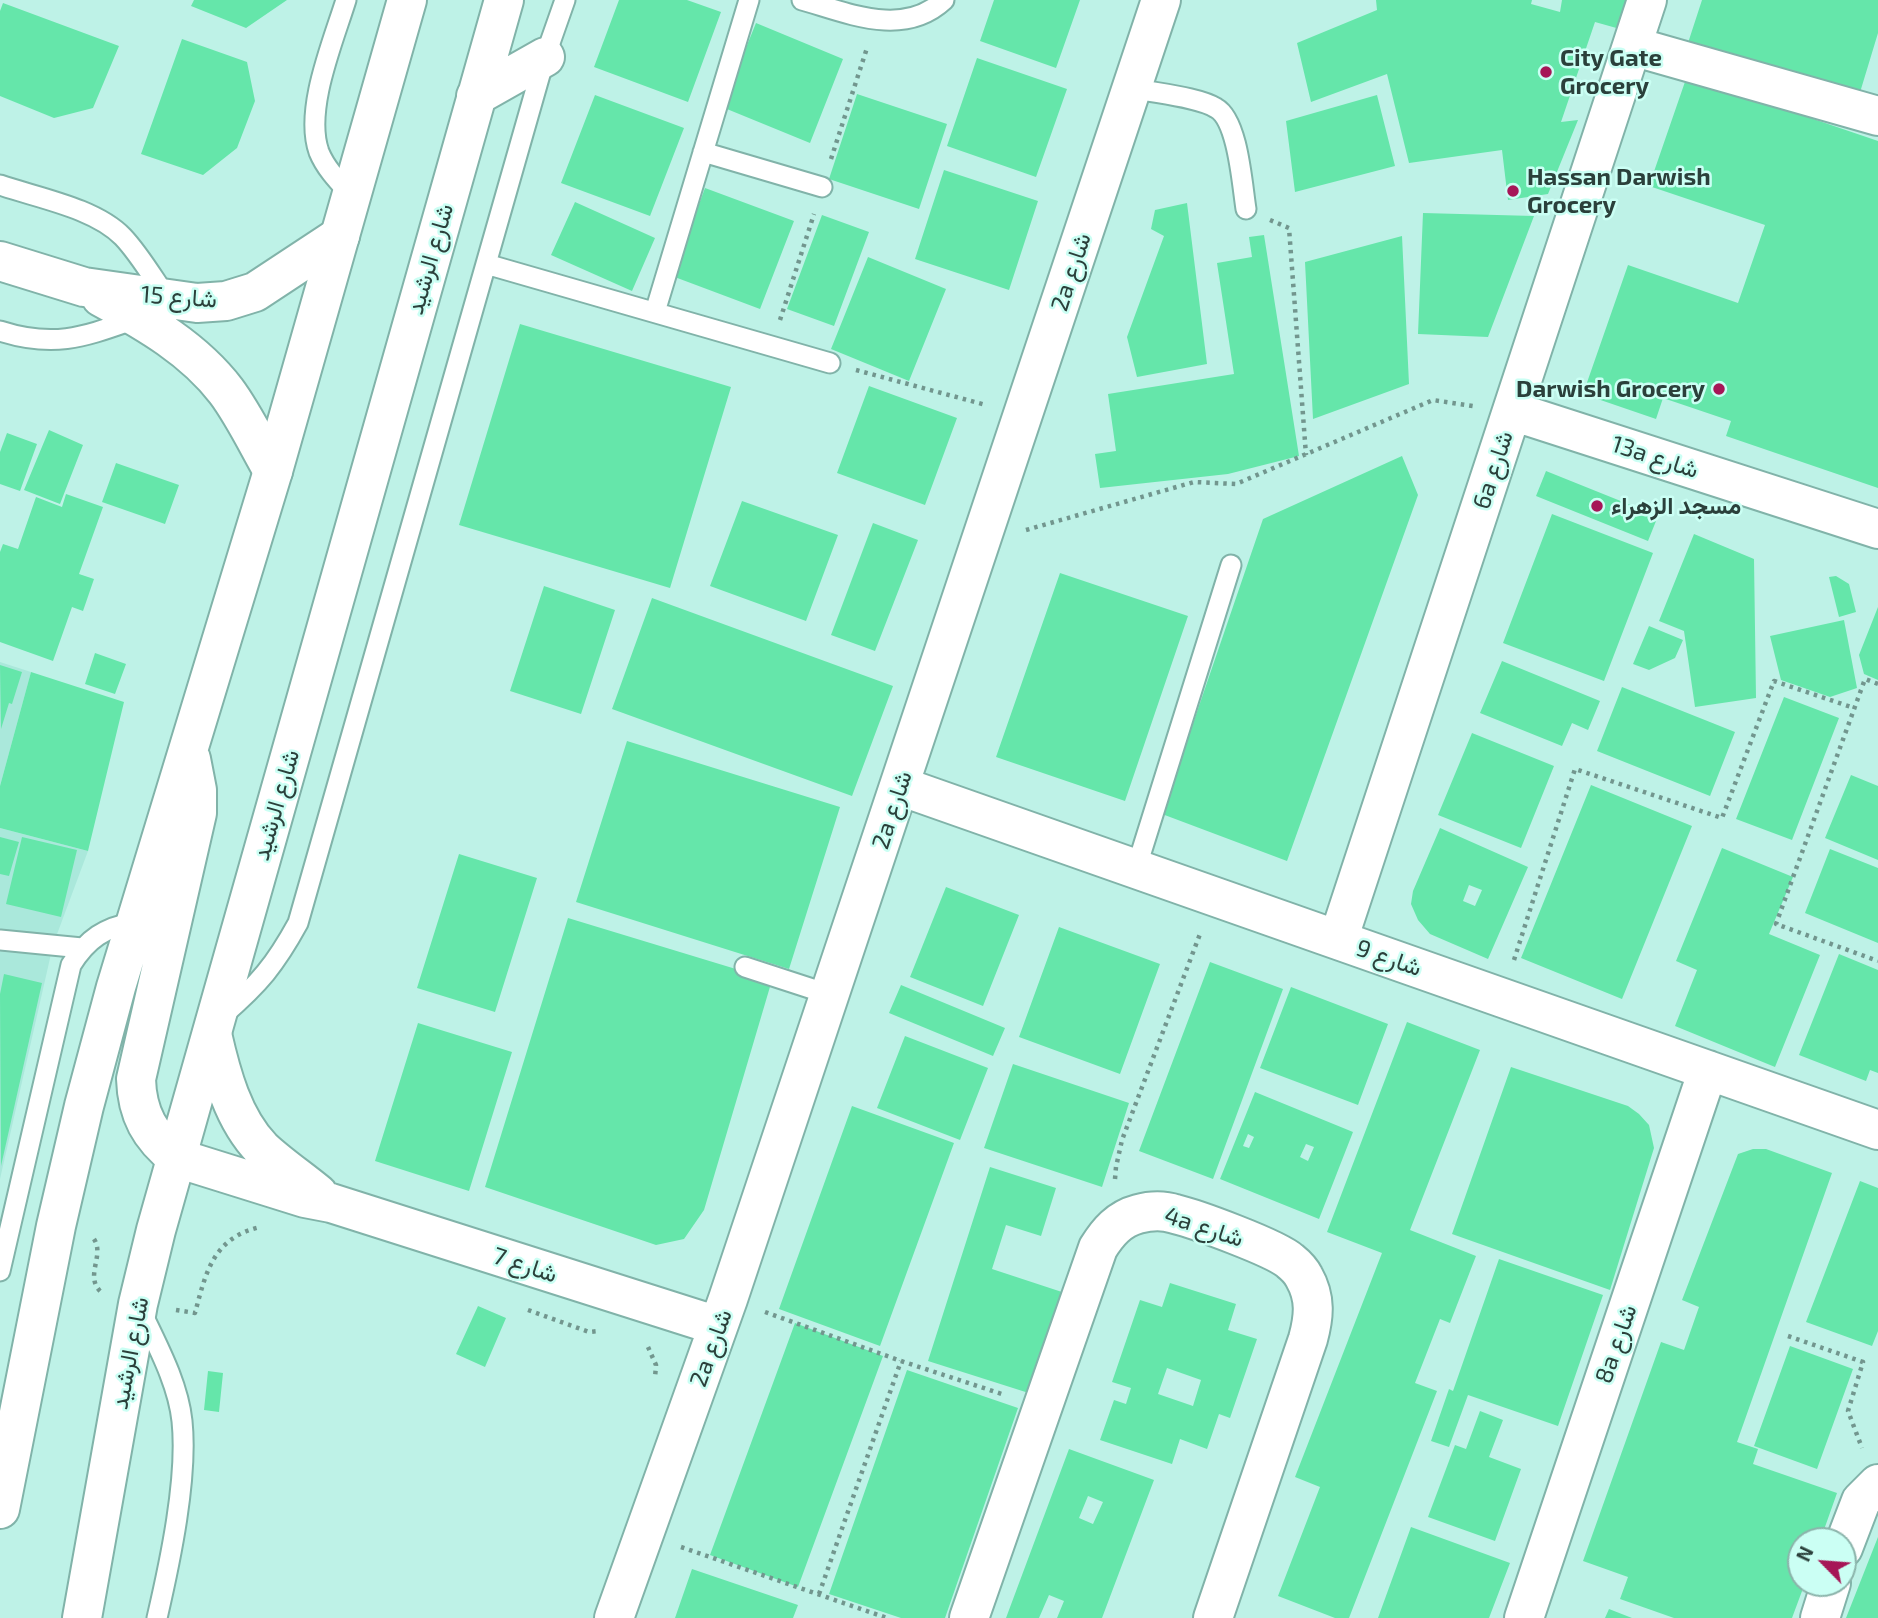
<!DOCTYPE html>
<meta charset="utf-8">
<style>
body{margin:0}
#map{position:relative;width:1878px;height:1618px;overflow:hidden;background:#bef2e7;font-family:"Exo 2",sans-serif}
canvas{display:block}
.north{position:absolute;left:1787px;top:1527px;width:70px;height:70px;box-sizing:border-box;background:#cbfff4;border:2px solid #8bb3aa;border-radius:50%;rotate:295deg;font-size:19px;font-weight:700;line-height:28px;text-align:center;color:#2b403b}
.north::after{content:'';display:block;margin:auto;width:24px;height:32px;background:#a61657;clip-path:polygon(50% 0,100% 100%,50% 72%,0 100%)}
</style>
<div id="map">
<canvas width="1878" height="1618"></canvas>
<div class="north">N</div>
</div>
<script>
const ctx = document.querySelector('canvas').getContext('2d');
ctx.lineJoin = 'round';
function paint(path, color) { ctx.fillStyle = color; ctx.fill(path, 'evenodd'); }
function trace(path, color, width, dash) { ctx.strokeStyle = color; ctx.lineWidth = width; ctx.lineCap = dash ? 'butt' : 'round'; ctx.setLineDash(dash || []); ctx.stroke(path); }
function drawText(font, color, halo, rows, align = 'center') {
  ctx.font = font + ' "Exo 2",Vazirmatn,sans-serif'; ctx.lineWidth = 5; ctx.setLineDash([]); ctx.textBaseline = 'middle'; ctx.strokeStyle = halo; ctx.fillStyle = color; for (const [text, x, y, turn = 0] of rows) {
    ctx.save(); ctx.translate(x, y); ctx.rotate((+turn || 0) * Math.PI / 180); ctx.textAlign = isNaN(turn) ? turn : align; if (halo) ctx.strokeText(text, 0, 0); ctx.fillText(text, 0, 0); ctx.restore();
  }
}
const built = new Path2D(`
 M0,662L31,672L0,786Z
 M0,828L88,851L53,945L0,1179Z`);
const building = new Path2D(`
 M194,0H287L246,28L191,6Z
 M619,0H687L721,12L688,102L594,67Z
 M994,0H1080L1056,68L980,41Z
 M1376,0H1532L1531,4L1560,12L1562,0H1629L1620,29L1595,22L1561,122L1578,120L1548,194L1508,200L1502,150L1409,163L1387,74L1311,102L1297,43L1377,10Z
 M1702,0H1878V33L1858,99L1687,46Z
 M3,3L119,46L93,108L54,118L0,96V11Z
 M756,23L843,59L810,143L722,107Z
 M182,39L247,62L255,101L237,148L203,175L141,154Z
 M977,58L1067,89L1036,177L947,146Z
 M1687,76L1878,141V488L1726,436L1731,421L1663,398L1656,419L1583,394L1628,265L1738,303L1765,225L1649,186Z
 M857,94L947,124L919,209L829,179Z
 M595,95L684,128L650,216L561,183Z
 M1377,95L1395,166L1295,192L1286,121Z
 M944,170L1038,201L1009,290L915,259Z
 M705,188L794,221L760,309L672,276Z
 M575,202L655,238L632,291L551,255Z
 M1187,203L1207,364L1137,377L1127,337L1164,236L1151,229L1155,210Z
 M1423,213L1534,216L1488,337L1418,334Z
 M822,215L869,232L834,326L787,309Z
 M1264,235L1299,456L1228,474L1100,488L1095,454L1116,451L1108,394L1234,374L1217,263L1252,257L1249,237Z
 M1402,236L1409,384L1313,419L1305,262Z
 M868,257L946,289L909,381L831,349Z
 M520,324L731,387L670,588L459,525Z
 M869,386L957,418L925,505L837,473Z
 M49,430L83,445L60,504L24,490Z
 M7,433L37,444L20,491L0,484V452Z
 M1402,456L1418,495L1287,861L1162,814L1263,519Z
 M116,463L179,485L165,524L102,502Z
 M1546,471L1658,516L1648,541L1536,496Z
 M66,494L103,507L79,574L94,579L83,611L72,607L53,661L0,642V552L3,544L18,549L36,497L62,507Z
 M742,501L838,535L806,621L710,586Z
 M1552,514L1653,553L1604,681L1503,643Z
 M873,523L918,540L875,651L831,635Z
 M1694,534L1754,559L1756,698L1695,707L1684,631L1659,621Z
 M1060,573L1188,616L1125,801L996,757Z
 M1836,576L1849,584L1856,612L1839,617L1829,577Z
 M544,586L615,610L581,714L510,691Z
 M652,598L893,686L852,796L612,709Z
 M1878,607V680L1864,674L1859,655Z
 M1844,620L1857,688L1830,697L1781,680L1770,636Z
 M1649,626L1683,640L1675,658L1649,670L1633,664Z
 M95,653L126,664L115,694L85,684Z
 M1502,661L1600,701L1588,730L1572,723L1562,746L1480,713Z
 M0,665L22,672L12,704L9,703L1,729Z
 M31,672L124,702L88,851L0,828V786Z
 M1622,687L1735,732L1710,796L1597,751Z
 M1784,697L1839,718L1792,840L1736,819Z
 M1472,733L1554,766L1521,848L1438,815Z
 M627,741L840,807L789,969L576,902Z
 M1851,775L1878,786V860L1825,838Z
 M1591,785L1692,826L1622,999L1521,958Z
 M1440,828L1528,867L1488,959L1430,934L1418,920L1411,904L1413,891ZM1469,885L1482,890L1475,906L1463,901Z
 M0,837L19,842L9,876L0,874Z
 M22,837L77,850L61,917L6,904Z
 M1722,848L1793,877L1769,934L1820,955L1775,1067L1675,1026L1697,970L1676,961Z
 M1830,849L1878,868V943L1805,913Z
 M459,854L537,878L495,1012L417,988Z
 M946,887L1019,915L983,1006L910,977Z
 M568,918L772,980L704,1210L684,1239L656,1245L485,1187Z
 M1059,927L1160,964L1120,1074L1019,1037Z
 M1839,954L1878,970V1073L1870,1070L1866,1081L1799,1055Z
 M1210,962L1283,989L1213,1179L1139,1151Z
 M4,974L42,983L1,1166L0,994Z
 M901,985L1005,1028L993,1056L889,1013Z
 M1291,987L1388,1024L1358,1105L1260,1068Z
 M1407,1022L1480,1050L1410,1230L1476,1256L1450,1323L1440,1319L1415,1383L1437,1391L1349,1618H1335L1278,1596L1320,1487L1295,1477L1382,1253L1327,1232Z
 M418,1023L512,1052L469,1191L375,1161Z
 M905,1036L988,1068L960,1140L877,1108Z
 M1013,1064L1129,1103L1102,1187L984,1148Z
 M1511,1067L1628,1106L1639,1114L1649,1125L1654,1148L1610,1290L1452,1234Z
 M1255,1092L1353,1132L1319,1219L1220,1179ZM1248,1134L1254,1137L1249,1148L1243,1146ZM1306,1144L1314,1147L1308,1161L1300,1157Z
 M852,1106L954,1143L880,1346L779,1309Z
 M1753,1149H1766L1832,1173L1737,1442L1758,1449L1753,1464L1837,1493L1820,1541H1801V1583H1805L1792,1618H1674L1620,1599L1628,1577L1583,1561L1661,1342L1684,1350L1699,1307L1682,1300L1738,1154Z
 M990,1167L1056,1188L1041,1236L1006,1225L992,1269L1068,1294L1035,1395L928,1361Z
 M1860,1181L1878,1188V1331L1872,1346L1806,1322Z
 M1499,1259L1603,1295L1558,1426L1468,1395L1449,1447L1431,1441L1449,1389L1453,1391Z
 M1170,1283L1236,1304L1228,1330L1257,1339L1230,1418L1219,1414L1207,1449L1180,1439L1172,1464L1100,1440L1114,1400L1126,1404L1131,1388L1112,1382L1140,1300L1162,1307ZM1167,1368L1201,1380L1193,1406L1158,1394Z
 M478,1306L506,1318L485,1367L456,1354Z
 M795,1323L883,1356L798,1587L710,1555Z
 M1790,1346L1853,1369L1817,1469L1754,1446Z
 M907,1370L1018,1408L945,1618H901L829,1594Z
 M208,1371L223,1373L219,1412L204,1410Z
 M1480,1411L1503,1420L1489,1457L1521,1469L1495,1541L1428,1517L1455,1445L1466,1449Z
 M1069,1449L1154,1480L1102,1618H1057L1064,1601L1049,1595L1039,1618H1006ZM1088,1496L1103,1502L1093,1524L1079,1518Z
 M1411,1527L1510,1563L1489,1618H1378Z
 M1878,1537V1618H1846Z
 M692,1569L798,1605L793,1618H675Z
 M1609,1609L1632,1618H1605Z`);
const path = new Path2D(`
 M831,159L867,48
 M1270,220L1289,228L1306,455
 M780,320L814,214
 M856,370L986,405
 M1026,530L1194,482L1236,484L1433,400L1473,406
 M1878,684L1865,679L1776,924L1878,961
 M1514,960L1575,769L1722,818L1774,681L1854,708
 M1115,1179L1116,1167L1122,1140L1200,934
 M94,1239C105,1256 84,1276 101,1292
 M176,1310L195,1313C206,1272 213,1238 260,1227
 M528,1310L589,1332L599,1331
 M765,1312L901,1361L1005,1395
 M1788,1336L1863,1362L1848,1411L1862,1448
 M648,1347L656,1365L655,1378
 M681,1547L887,1618
 M819,1594L901,1361`);
const lane = new Path2D(`
 M346,0C333,42 304,110 319,152C326,169 339,182 351,195
 M802,0C848,13 903,38 944,0
 M1132,88C1153,93 1199,97 1216,108C1238,120 1242,184 1246,209
 M703,152L822,187
 M0,185C38,198 95,208 123,237C140,255 153,278 167,298
 M486,264L830,363
 M655,312L749,0
 M0,331C56,349 86,336 138,318
 M1136,869L1231,565
 M0,940L82,948
 M745,967L831,995
 M223,1015C259,984 275,965 298,923L545,57L565,0
 M0,1271L71,965C87,939 105,927 135,922
 M141,1311C157,1345 178,1383 182,1421C188,1478 170,1562 157,1618`);
const street = new Path2D(`
 M1632,46L1878,116
 M0,261L84,287L197,303L226,301L255,292L340,236
 M101,297C147,322 194,349 226,391C244,415 258,445 273,471
 M1512,411L1878,529
 M900,786L1878,1130
 M1338,940L1647,0
 M212,1034C221,1074 233,1119 262,1149C279,1165 300,1179 318,1194
 M177,1158L305,1198L331,1203L718,1326
 M1843,1548L1861,1501L1878,1484
 M614,1618L728,1299L1161,0
 M969,1618L1098,1248C1108,1232 1119,1219 1138,1214C1149,1211 1163,1210 1175,1214C1196,1219 1275,1248 1290,1261C1295,1265 1301,1271 1304,1277C1316,1298 1314,1317 1308,1339L1213,1618
 M1524,1618L1708,1070
 M1820,1618L1831,1583`);
const secondary = new Path2D(`
 M476,96L545,57
 M177,1158C150,1137 137,1114 136,1079L197,813V790L191,759
 M0,1509L56,1226L84,1106L116,987L273,471L407,0
 M82,1618L138,1304L156,1230L504,0`);
const markers = [
 [1546,72,7,"#a61657"],
 [1513,191,7,"#a61657"],
 [1719,389,7,"#a61657"],
 [1597,506,7,"#a61657"]
];
const poiNames = [
 ["City Gate",1560,58],
 ["Grocery",1560,86],
 ["Hassan Darwish",1527,177],
 ["Grocery",1527,205],
 ["Darwish Grocery",1705,389,"right"],
 ["مسجد الزهراء",1611,506]
];
const streetNames = [
 ["شارع الرشيد",430,259,-74],
 ["2a شارع",1071,272,-72],
 ["شارع 15",179,297,4],
 ["13a شارع",1655,457,18],
 ["6a شارع",1493,470,-72],
 ["شارع الرشيد",276,805,-74],
 ["2a شارع",892,810,-72],
 ["شارع 9",1389,958,19],
 ["4a شارع",1204,1227,18],
 ["شارع 7",525,1265,18],
 ["8a شارع",1616,1344,-71],
 ["2a شارع",711,1348,-70],
 ["شارع الرشيد",130,1353,-79]
];
paint(built, '#aae8db');
paint(building, '#65e6aa');
trace(lane, '#81b3a9', 23);
trace(street, '#81b3a9', 42);
trace(secondary, '#81b3a9', 42);
trace(path, '#72968e', 4.5, [3.5, 5]);
trace(lane, '#fff', 19);
trace(street, '#fff', 38);
trace(secondary, '#fff', 38);
for (const [x, y, r, color] of markers) { const dot = new Path2D(); dot.arc(x, y, r, 0, 2 * Math.PI); ctx.fillStyle = color; ctx.fill(dot); trace(dot, '#cbfff4', 2.5); }
drawText('bold 24px', '#2b403b', '#cbfff4', poiNames, 'left');
drawText('24px', '#2b403b', '#cbfff4', streetNames);
</script>
